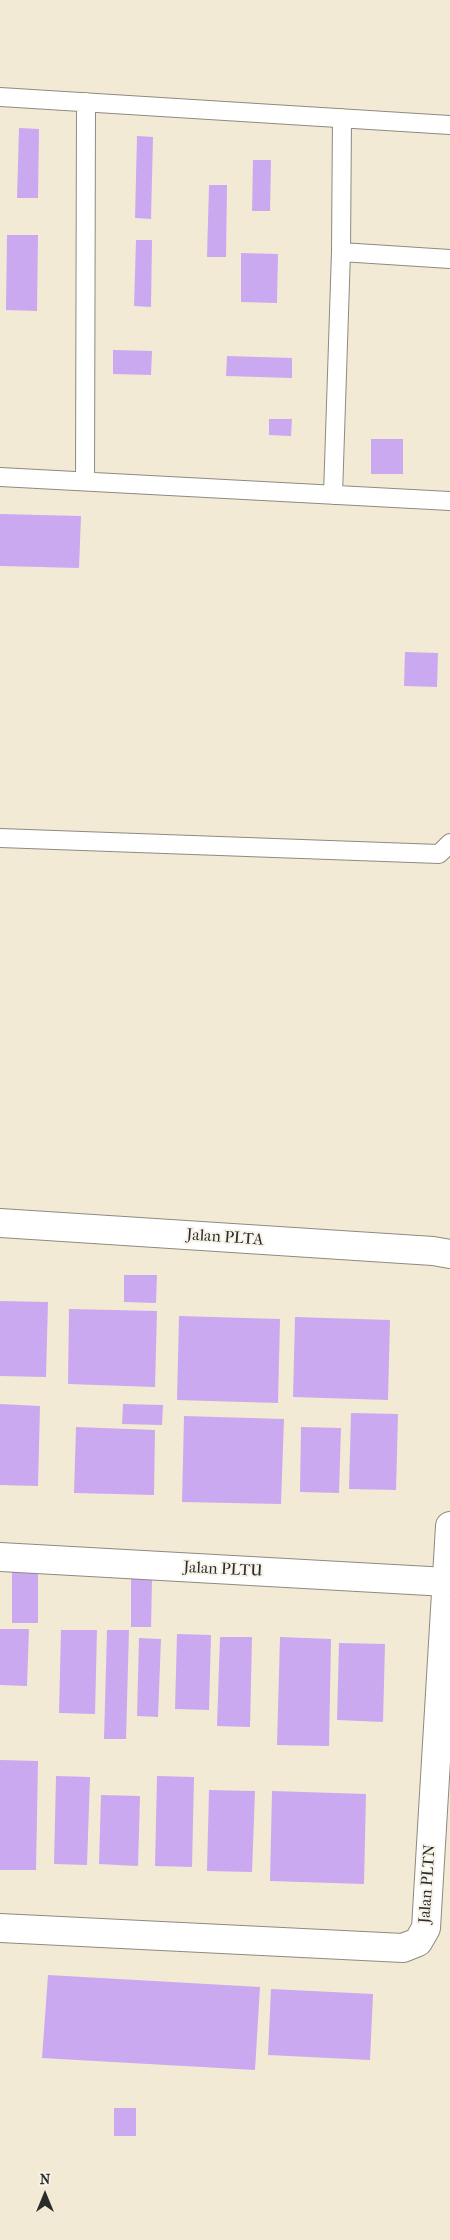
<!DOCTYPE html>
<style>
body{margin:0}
#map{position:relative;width:450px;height:2240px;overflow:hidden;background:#f2ead4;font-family:"IM FELL French Canon",serif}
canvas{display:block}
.north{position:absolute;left:20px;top:2170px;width:50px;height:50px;-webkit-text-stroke:4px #f7f3e8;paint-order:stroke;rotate:0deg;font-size:14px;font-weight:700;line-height:20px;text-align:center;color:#2b2b2b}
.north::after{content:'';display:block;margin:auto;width:18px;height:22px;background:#2b2b2b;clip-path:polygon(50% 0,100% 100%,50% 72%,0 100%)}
</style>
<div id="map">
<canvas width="450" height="2240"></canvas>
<div class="north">N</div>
</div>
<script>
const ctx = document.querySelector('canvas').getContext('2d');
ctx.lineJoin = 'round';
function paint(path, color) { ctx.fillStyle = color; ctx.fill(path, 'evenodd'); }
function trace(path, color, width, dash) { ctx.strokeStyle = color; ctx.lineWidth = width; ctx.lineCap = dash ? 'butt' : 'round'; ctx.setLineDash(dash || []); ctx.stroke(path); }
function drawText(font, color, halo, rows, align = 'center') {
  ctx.font = font + ' "IM FELL French Canon",serif'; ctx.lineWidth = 4; ctx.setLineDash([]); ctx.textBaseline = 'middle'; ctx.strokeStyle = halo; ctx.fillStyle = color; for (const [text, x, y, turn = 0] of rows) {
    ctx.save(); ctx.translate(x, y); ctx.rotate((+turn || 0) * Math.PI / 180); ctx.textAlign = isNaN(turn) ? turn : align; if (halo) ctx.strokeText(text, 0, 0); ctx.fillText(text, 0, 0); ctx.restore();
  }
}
const building = new Path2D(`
 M19,128L39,129L38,198H17Z
 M137,136L153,137L151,219L135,218Z
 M253,160H271L270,211H252Z
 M209,185H227L226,257H207Z
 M7,235H38L37,311L6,310Z
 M136,240H152L151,307L134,306Z
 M241,253L278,254L277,303L241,302Z
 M113,350L152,351L151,375L113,374Z
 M227,356L292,358V378L226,376Z
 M269,419H292L291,436L269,435Z
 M371,439H403V474H371Z
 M0,514L81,516L79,568L0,566Z
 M405,652L438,653L437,687L404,686Z
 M124,1275H157L156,1303L124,1302Z
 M0,1301L48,1302L46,1377L0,1376Z
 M69,1309L157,1311L155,1387L68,1384Z
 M179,1316L280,1319L278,1403L177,1400Z
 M295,1317L390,1320L388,1400L293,1397Z
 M0,1404L40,1406L38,1486L0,1485Z
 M123,1404L163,1405L162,1425L122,1424Z
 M351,1413L398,1414L396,1490L349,1489Z
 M184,1416L284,1419L281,1504L182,1502Z
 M76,1427L155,1430L154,1495L74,1493Z
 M301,1427L341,1428L339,1493L300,1492Z
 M12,1572H38V1623H12Z
 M131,1578L152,1579L151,1627H131Z
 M0,1629H29L27,1686L0,1685Z
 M61,1630H97L95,1714L59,1713Z
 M107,1630H129L126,1739H104Z
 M177,1634L211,1635L209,1710L175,1709Z
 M220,1637H252L250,1727L217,1726Z
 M280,1637L331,1639L329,1746L277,1745Z
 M139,1638L161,1639L158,1717L137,1716Z
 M339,1643L385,1644L383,1722L337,1720Z
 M0,1760L38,1761L36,1870H0Z
 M56,1776L90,1777L87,1865L54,1864Z
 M157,1776L194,1777L192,1867L155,1866Z
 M209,1790L255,1791L252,1872L207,1871Z
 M272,1791L366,1794L364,1884L270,1881Z
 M101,1795L140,1796L138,1866L99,1864Z
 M48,1975L260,1987L255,2070L42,2058Z
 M271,1989L373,1994L370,2060L268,2055Z
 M114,2108H136V2136H114Z`);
const lane = new Path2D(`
 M0,97L450,125
 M341,252L450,259
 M0,477L450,501
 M85,481L86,102
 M333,495L341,252L342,118
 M0,838L439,854L450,843`);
const street = new Path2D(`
 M0,1223L433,1251L450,1254
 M0,1557L447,1582
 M0,1928L403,1948L418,1942L426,1928L450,1526`);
const streetNames = [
 ["Jalan PLTA",225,1238,4],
 ["Jalan PLTU",223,1570,3],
 ["Jalan PLTN",428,1884,-86]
];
paint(building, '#caa9f1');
trace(lane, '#8e8a80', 20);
trace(street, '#8e8a80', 30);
trace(lane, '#fff', 18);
trace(street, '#fff', 28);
drawText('16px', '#2b2b2b', '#f7f3e8', streetNames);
</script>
